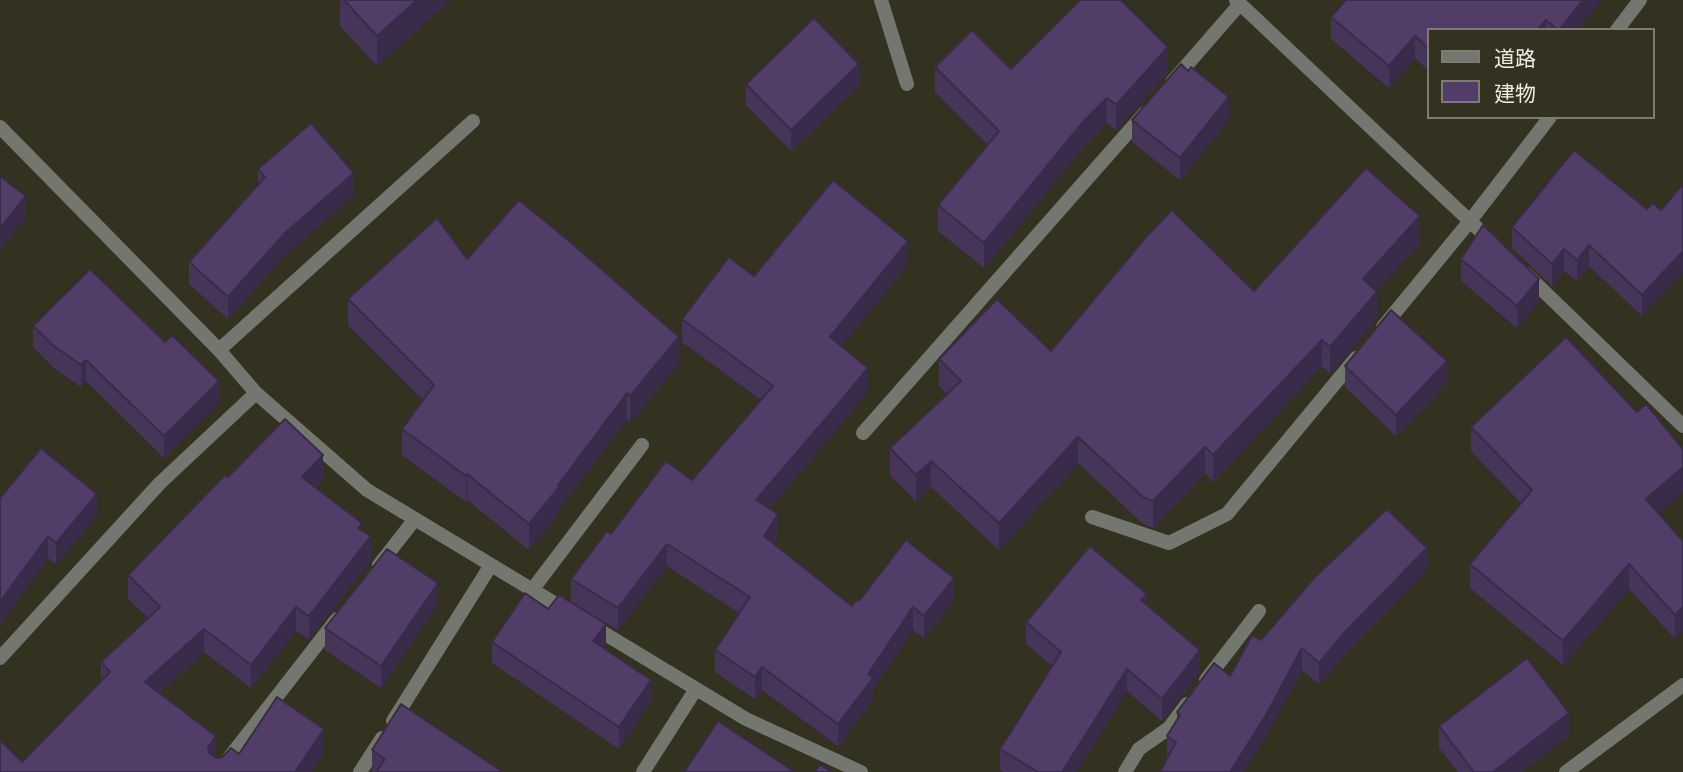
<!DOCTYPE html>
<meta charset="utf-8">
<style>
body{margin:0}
#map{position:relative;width:1683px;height:772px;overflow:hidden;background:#333120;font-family:"Crimson Pro","Noto Sans JP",serif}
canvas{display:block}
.legend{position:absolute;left:1427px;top:28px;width:228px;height:91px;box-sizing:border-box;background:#333120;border:2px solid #7e7c6e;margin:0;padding:9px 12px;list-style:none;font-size:21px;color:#eeece2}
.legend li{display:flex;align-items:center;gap:14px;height:35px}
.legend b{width:35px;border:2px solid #7e7c6e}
</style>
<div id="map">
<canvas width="1683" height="772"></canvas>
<ul class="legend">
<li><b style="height:9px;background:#74776f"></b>道路</li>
<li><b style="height:19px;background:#513d68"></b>建物</li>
</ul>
</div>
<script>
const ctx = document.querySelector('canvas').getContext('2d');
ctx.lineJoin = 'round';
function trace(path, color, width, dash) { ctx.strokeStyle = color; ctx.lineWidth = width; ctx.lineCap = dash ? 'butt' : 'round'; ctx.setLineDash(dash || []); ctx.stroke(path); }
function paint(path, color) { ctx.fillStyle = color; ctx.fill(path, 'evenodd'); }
const service = new Path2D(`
 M881,0L907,84`);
const minor = new Path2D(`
 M1236,0L1493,243
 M1617,30L1640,0
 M1172,82L1240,4
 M0,127L219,350L256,393L367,490L569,612
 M1526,274L1683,426
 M1383,327L1470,221L1550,117
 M219,350L473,121
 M863,433L1145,113
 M1092,517L1169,543L1227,514L1356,358
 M379,565L415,519
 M532,590L642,445
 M592,626L746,719L861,772
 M0,658L160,483L256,393
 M1206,680L1259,611
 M393,721L491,565
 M218,772L337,619
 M360,772L382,738
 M643,772L696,689
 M1125,772L1139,749L1169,728L1187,704
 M1566,772L1683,685`);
const wall = new Path2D(`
 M340,0H450L377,66L340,26Z
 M1346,0H1601L1577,30H1429V71L1415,58L1389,88L1331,39V17Z
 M935,67L1011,69L1168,72L1116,130L1107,123L1083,147L984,268L938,231V205L988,145L935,92Z
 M746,84L859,86L791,151L746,105Z
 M1229,119L1180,180L1132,142V120Z
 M258,169L354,195L285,255L228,319L189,284V262L258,185Z
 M1647,209L1642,316L1589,266L1577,281L1564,271L1552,286L1512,248V227Z
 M1420,243L1376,291L1377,318L1330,374L1322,366L1213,482L1205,473L1153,528L1143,524L1078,463L999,550L931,487L916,501L890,475V448L947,394L939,386V359L1051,351Z
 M467,259L679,363L630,422L627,419L559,509V513L529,550L467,500L466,502L402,455V429L423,400L348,325V299Z
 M1461,259L1539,301L1517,328L1461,281Z
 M908,264L841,346L868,391L835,431L769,508L778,537L774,544L852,606L859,601L954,600L924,638L913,630L873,689V700L838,746L762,690L755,699L715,672V650L739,613L667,566L618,630L571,602V579L611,534L692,480L761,400L682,342V319L754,276Z
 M33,326L219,402L164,458L86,381L81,387L54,368L33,347Z
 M1345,366L1447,383L1396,436L1345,387Z
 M1471,427L1683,492L1658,513L1683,541L1675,639L1629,589L1563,665L1470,588V564L1521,503L1471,451Z
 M228,477L323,479L315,487L362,530L371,560L309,639L296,631L251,688L204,652L159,693L216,736V758L239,754L324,752L311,772L22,762L101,681V662L148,618L128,599V575Z
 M0,498L97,515L56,564L48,558L0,624Z
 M1427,570L1346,653L1319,684L1302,670L1266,736L1167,758V736L1177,721V712L1230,676L1261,640Z
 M438,604L381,688L325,650V628Z
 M1147,605L1200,672L1162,721L1127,691L1076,772H1003L1000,770V749L1052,666L1026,644V622Z
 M492,642L606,646L604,648L651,701L619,749L492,663Z
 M1439,726L1569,735L1521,772H1458L1439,748Z
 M372,750L503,772H373L372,771Z`);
const shadedWall = new Path2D(`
 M417,0H450L377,66V36Z
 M1583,0H1601L1577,30H1559Z
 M1546,20V30H1537Z
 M1415,36V58L1389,88V66Z
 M1168,47V72L1116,130V105Z
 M859,64V86L791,151V130Z
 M1229,97V119L1180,180V158Z
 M1107,98V123L1083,147L984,268V243L1083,122Z
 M354,173V195L285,255L228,319V297L285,233Z
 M26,196V218L0,250V228Z
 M1420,216V243L1363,305V279Z
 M908,241V264L830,360V337Z
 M1589,245V266L1577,281V260Z
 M1564,249V271L1552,286V264Z
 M1683,251V273L1642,316V295Z
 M1539,279V301L1517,328V306Z
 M1377,292V318L1330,374V347Z
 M679,337V363L630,422V396Z
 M1322,340V366L1213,482V455Z
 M86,360V381L81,387V365Z
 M1447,361V383L1396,436V415Z
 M868,368V391L835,431L756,522V500Z
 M219,381V402L164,458V436Z
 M627,393V419L559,509V513L529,550V524Z
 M1078,437V463L999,550V523Z
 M1205,447V473L1153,528V501Z
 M323,455V479L302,500V477Z
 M931,461V487L916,501V475Z
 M1683,467V492L1646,523V499Z
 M467,474V500L466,502V476Z
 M97,494V515L56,564V543Z
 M778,514V537L764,559V536Z
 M48,536V558L0,624V602Z
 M371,536V560L309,639V616Z
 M667,544V566L618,630V608Z
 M1427,548V570L1346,653L1319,684V663L1346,631Z
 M1629,564V589L1563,665V641Z
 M954,578V600L924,638V616Z
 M438,583V604L381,688V666Z
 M1147,594V615L1141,600Z
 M296,607V631L251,688V665Z
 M913,607V630L873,689V700L838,746V724L868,674Z
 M1683,607V632L1675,639V615Z
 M606,624V646L593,663V641Z
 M204,629V652L145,705V682Z
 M1302,648V670L1266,736L1243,772H1230Z
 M1200,650V672L1162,721V699Z
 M762,667V690L755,699V677Z
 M1127,669V691L1076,772H1062Z
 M651,680V701L619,749V727Z
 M1569,713V735L1521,772H1493Z
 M324,729V752L311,772H295Z
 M216,736V759L208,771V748Z`);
const building = new Path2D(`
 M344,0H417L377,36Z
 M1080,0H1121L1168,47L1116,105L1107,98L1083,122L984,243L938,205L999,131L935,67L972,30L1011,69Z
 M1346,0H1583L1559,30H1558L1546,20L1537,30H1429V49L1415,36L1389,66L1331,17Z
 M814,18L859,64L791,130L746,84Z
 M1181,64L1188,71L1191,67L1229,97L1180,158L1132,120Z
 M311,123L354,173L285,233L228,297L189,262L265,177L258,169Z
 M1574,150L1647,209L1653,203L1661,210L1683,184V251L1642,295L1589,245L1577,260L1564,249L1552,264L1512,227Z
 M1366,168L1420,216L1363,279L1377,292L1330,347L1322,340L1213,455L1205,447L1153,501L1143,497L1078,437L999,523L931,461L916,475L890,448L961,381L939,359L997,299L1051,351L1147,236L1172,210L1254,291Z
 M0,176L26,196L0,228Z
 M833,180L908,241L830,337L868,368L835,408L756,500L778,514L764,536L852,606L856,600L859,601L906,540L954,578L924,616L913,607L868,674L873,678L838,724L762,667L755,677L715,650L750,597L667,544L618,608L571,579L607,531L611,534L666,461L692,480L773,386L682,319L729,257L754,276Z
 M519,200L568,240L679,337L630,396L627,393L558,485L559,487L529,524L467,474L466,476L402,429L434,385L348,299L437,218L467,259Z
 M1483,225L1539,279L1517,306L1461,259Z
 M90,269L165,342L172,335L219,381L164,436L86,360L81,365L54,346L33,326Z
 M1391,310L1447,361L1396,415L1345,366Z
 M1566,337L1637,412L1646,404L1683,449V467L1646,499L1683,541V607L1675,615L1629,564L1563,641L1470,564L1532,490L1471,427Z
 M285,419L323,455L302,477L362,523L358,528L371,536L309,616L296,607L251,665L204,629L145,682L216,736L208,748L209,753L216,758L222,757L231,748L239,754L277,697L324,729L295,772H0V740L22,762L110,672L101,662L160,607L128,575L225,475L228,477Z
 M41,448L97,494L56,543L48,536L0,602V498Z
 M1387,509L1427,548L1346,631L1319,663L1302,648L1266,715L1230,772H1160L1176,742L1167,736L1180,715L1177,712L1214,663L1230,676L1252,635L1261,640L1314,578Z
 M1090,546L1147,594L1141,600L1200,650L1162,699L1127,669L1062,772H1038L1000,749L1061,652L1026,622Z
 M387,549L438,583L381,666L325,628Z
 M525,593L548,609L559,595L606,624L593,641L651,680L619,727L492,642Z
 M1527,658L1569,713L1493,772H1474L1439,726Z
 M401,704L503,772H376L385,759L372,750Z
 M718,721L795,772H684Z
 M820,764L831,772H815Z`);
trace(service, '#74776f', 14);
trace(minor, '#74776f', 14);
paint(wall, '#463459');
paint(shadedWall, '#392b49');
paint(building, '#513d68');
trace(building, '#392b49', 2);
</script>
